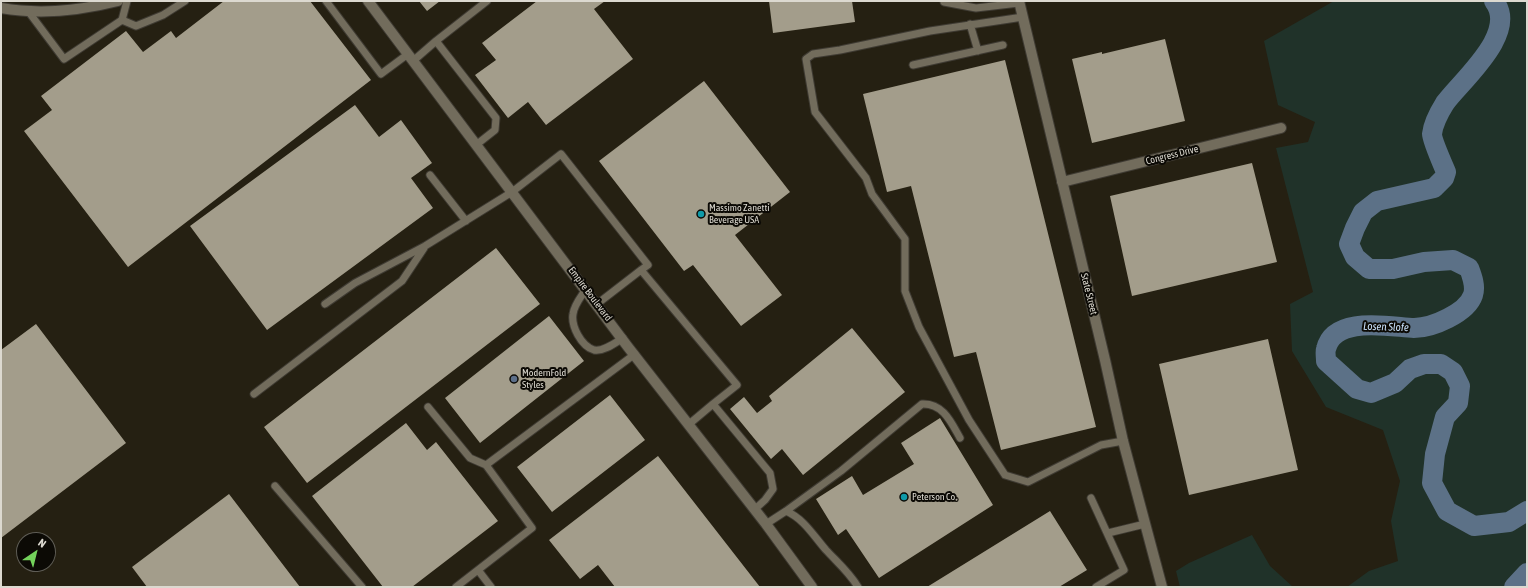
<!DOCTYPE html>
<style>
body{margin:0}
#map{position:relative;width:1528px;height:588px;overflow:hidden;background:#252012;font-family:"Asap Condensed",sans-serif}
canvas{display:block}
.frame{position:absolute;inset:0;border:2px solid #dcd9d0;pointer-events:none}
.north{position:absolute;left:16px;top:532px;width:40px;height:40px;box-sizing:border-box;background:#0c0a05;border:1px solid #5f5d56;border-radius:50%;rotate:35deg;font-size:11px;font-weight:700;line-height:16px;text-align:center;color:#dcd9d0}
.north::after{content:'';display:block;margin:auto;width:14px;height:18px;background:#74d25b;clip-path:polygon(50% 0,100% 100%,50% 72%,0 100%)}
</style>
<div id="map">
<canvas width="1528" height="588"></canvas>
<div class="frame"></div>
<div class="north">N</div>
</div>
<script>
const ctx = document.querySelector('canvas').getContext('2d');
ctx.lineJoin = 'round';
function paint(path, color) { ctx.fillStyle = color; ctx.fill(path, 'evenodd'); }
function trace(path, color, width, dash) { ctx.strokeStyle = color; ctx.lineWidth = width; ctx.lineCap = dash ? 'butt' : 'round'; ctx.setLineDash(dash || []); ctx.stroke(path); }
function drawText(font, color, halo, rows, align = 'center') {
  ctx.font = font + ' "Asap Condensed",sans-serif'; ctx.lineWidth = 4; ctx.setLineDash([]); ctx.textBaseline = 'middle'; ctx.strokeStyle = halo; ctx.fillStyle = color; for (const [text, x, y, turn = 0] of rows) {
    ctx.save(); ctx.translate(x, y); ctx.rotate((+turn || 0) * Math.PI / 180); ctx.textAlign = isNaN(turn) ? turn : align; if (halo) ctx.strokeText(text, 0, 0); ctx.fillText(text, 0, 0); ctx.restore();
  }
}
const green = new Path2D(`
 M1334,1H1527V587H1347L1369,571L1398,561L1391,521L1400,481L1383,430L1326,407L1292,351L1290,304L1313,292L1276,148L1308,142L1315,122L1278,105L1264,41Z
 M1252,535L1270,566L1293,587H1180L1176,571L1189,563Z`);
const river = new Path2D(`
 M1494,1C1519,33 1462,80 1445,103C1440,111 1433,125 1432,134C1432,140 1443,165 1446,172L1444,178L1434,188L1377,201L1363,212L1355,228L1349,244L1355,257L1369,269H1393L1424,262L1453,260L1469,268C1472,276 1476,286 1473,295C1467,313 1432,328 1414,328C1390,327 1334,315 1326,349C1325,352 1326,357 1326,361L1357,389L1371,393L1395,383L1410,369L1424,364H1441L1453,372L1460,386L1458,403L1445,417L1435,454L1432,483L1447,511L1474,526L1509,522L1527,511
 M1514,587L1527,573`);
const building = new Path2D(`
 M224,1H310L371,80L128,267L24,131L52,110L41,96L126,31L143,52L171,31L176,38Z
 M419,1H440L427,11Z
 M537,1H605L594,9L633,59L546,125L528,102L508,118L475,75L496,60L482,43Z
 M769,1H852L855,22L773,33Z
 M1165,39L1185,121L1092,143L1072,59L1102,52V54Z
 M1005,60L1096,427L1001,450L976,352L954,357L911,186L887,192L863,94Z
 M704,81L790,192L735,235L782,295L741,326L693,265L684,271L599,161Z
 M355,105L379,137L401,120L432,163L411,178L433,208L267,330L190,226Z
 M1252,163L1277,262L1132,296L1110,196Z
 M496,248L540,304L307,483L264,427Z
 M549,316L584,361L480,443L445,398Z
 M36,324L126,443L1,538V350Z
 M852,328L905,392L803,475L782,449L771,459L730,409L744,397L757,413L772,401L769,396Z
 M1268,339L1298,470L1189,495L1159,364Z
 M610,395L645,440L552,512L517,467Z
 M940,418L993,505L879,578L846,529L838,535L816,499L852,476L863,495L914,464L901,443Z
 M406,423L427,450L436,442L498,521L412,587H383L312,496Z
 M658,456L760,587H615L598,565L580,579L549,540Z
 M229,494L300,587H147L132,567Z
 M1050,511L1087,570L1059,587H927Z`);
const lane = new Path2D(`
 M326,1L381,74L408,54
 M944,2L976,8L1019,3
 M28,11L64,59L122,20L127,1
 M1023,17L930,31L840,50L813,54L806,59L815,112L866,178L872,194L905,239V291L919,327L969,420L1005,475L1028,482L1101,445L1123,441
 M122,20L136,26L163,15L185,1
 M970,24L978,51
 M436,41L496,118L495,130L476,145
 M413,61L436,41L487,1
 M913,65L1003,45
 M430,175L466,221
 M586,289C581,297 574,305 573,314C571,326 581,346 594,350C603,352 615,343 623,338
 M325,304L355,283L425,246L512,192L561,154L648,265L641,270
 M597,304L641,270L737,385L713,404
 M254,394L402,281L424,248
 M428,407L470,458L486,465
 M688,425L713,404L770,473L773,489L765,500L754,510
 M275,486L362,587
 M1091,498L1124,570L1096,587
 M786,511L841,471L922,404C943,403 951,422 960,438
 M766,524L786,511C804,519 813,535 826,550C837,562 849,572 858,587
 M1108,533L1145,524
 M478,570L491,587
 M456,587L532,528L486,465L635,354`);
const street = new Path2D(`
 M1019,1L1105,360L1123,441L1162,587
 M1062,182L1281,128`);
const secondary = new Path2D(`
 M368,1L628,347L766,524L812,587
 M1,8C41,15 79,11 118,1`);
const markers = [
 [701,214,4,"#0f9aa8"],
 [514,379,4,"#5c6f8a"],
 [904,497,4,"#0f9aa8"]
];
const streetNames = [
 ["Congress Drive",1172,155,-14],
 ["Empire Boulevard",590,294,53],
 ["State Street",1089,294,76]
];
const poiNames = [
 ["Massimo Zanetti",709,208],
 ["Beverage USA",709,220],
 ["ModernFold",522,373],
 ["Styles",522,385],
 ["Peterson Co.",912,497]
];
const waterNames = [
 ["Losen Slofe",1386,327,2]
];
paint(green, '#203229');
trace(river, '#5c7187', 20);
paint(building, '#a39d8b');
trace(lane, '#3f3b33', 9);
trace(street, '#3f3b33', 12);
trace(secondary, '#3f3b33', 12);
trace(lane, '#726c5c', 7);
trace(street, '#726c5c', 10);
trace(secondary, '#726c5c', 10);
for (const [x, y, r, color] of markers) { const dot = new Path2D(); dot.arc(x, y, r, 0, 2 * Math.PI); ctx.fillStyle = color; ctx.fill(dot); trace(dot, '#0c0a05', 1.5); }
drawText('10px', '#dcd9d0', '#0c0a05', streetNames);
drawText('10px', '#dcd9d0', '#0c0a05', poiNames, 'left');
drawText('italic 11px', '#cae2fc', '#0c0a05', waterNames);
</script>
